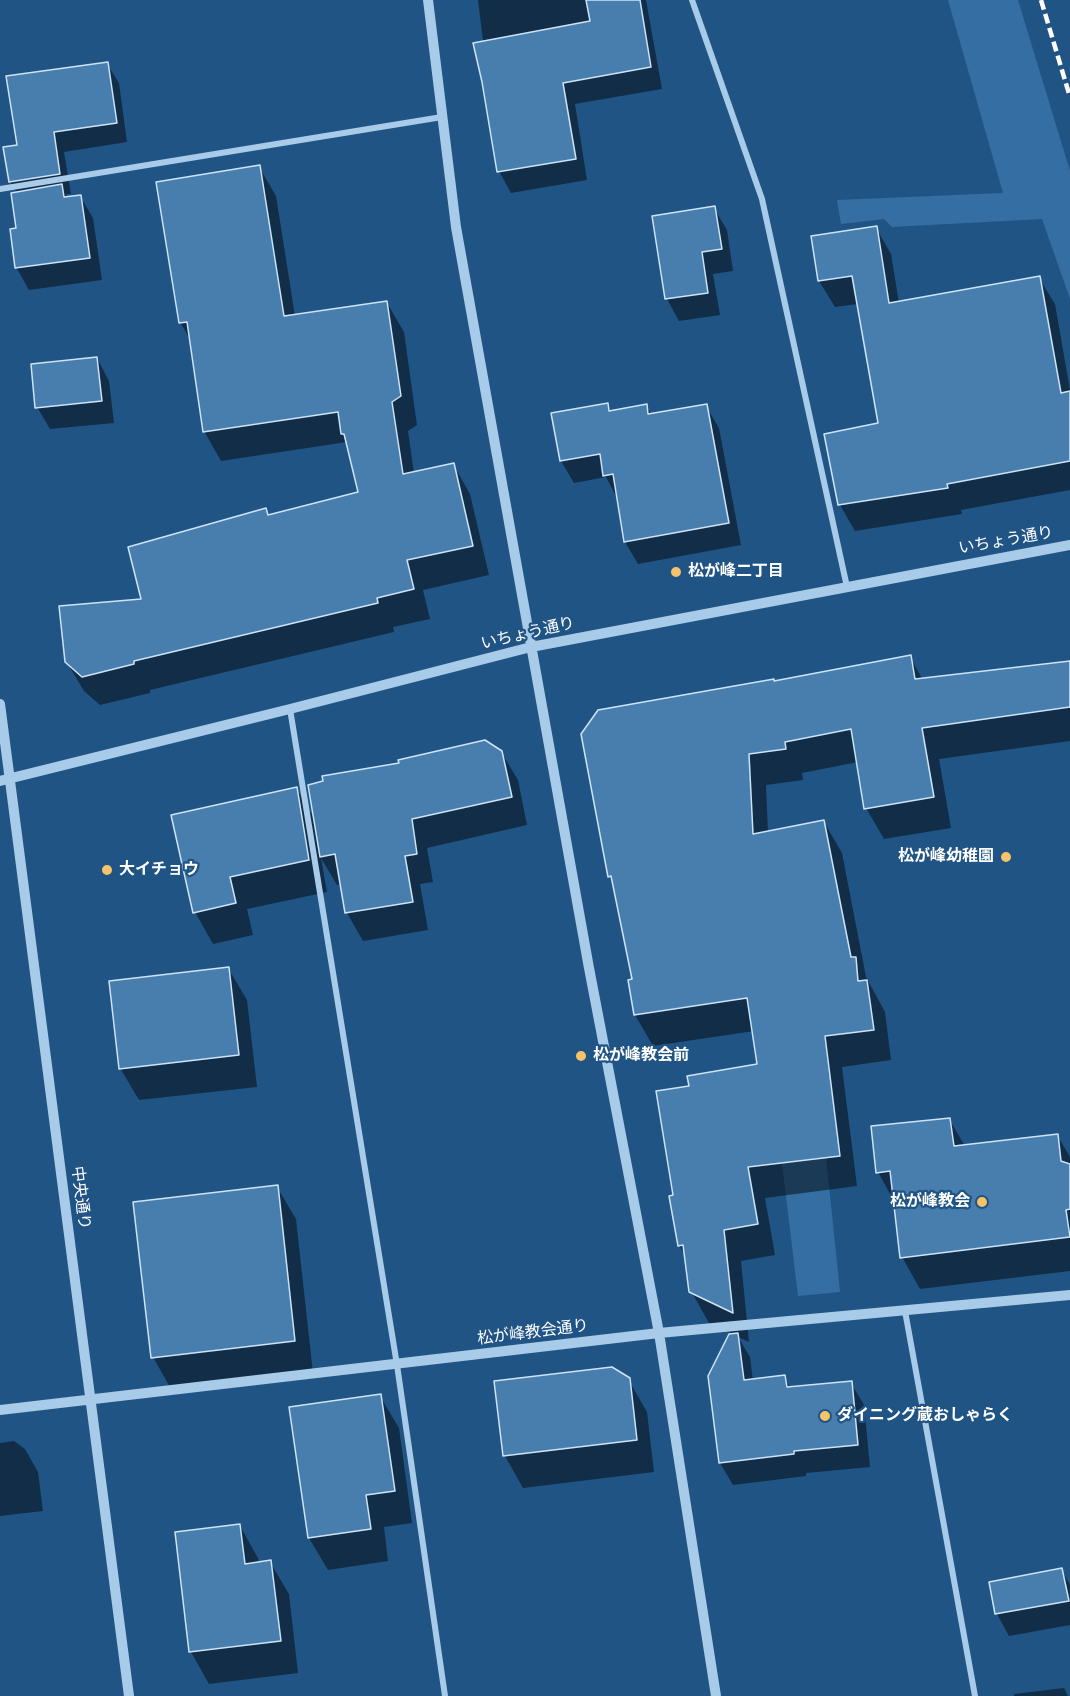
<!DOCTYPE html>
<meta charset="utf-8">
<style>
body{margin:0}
canvas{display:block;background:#205485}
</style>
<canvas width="1070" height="1696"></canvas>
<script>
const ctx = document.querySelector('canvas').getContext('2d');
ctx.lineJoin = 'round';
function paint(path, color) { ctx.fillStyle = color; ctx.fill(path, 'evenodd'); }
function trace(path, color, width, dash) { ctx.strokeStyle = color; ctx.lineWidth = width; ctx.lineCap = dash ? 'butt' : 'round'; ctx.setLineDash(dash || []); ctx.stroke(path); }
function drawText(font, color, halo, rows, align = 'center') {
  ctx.font = font + ' "Roboto Condensed","Noto Sans JP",sans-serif'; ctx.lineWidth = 4.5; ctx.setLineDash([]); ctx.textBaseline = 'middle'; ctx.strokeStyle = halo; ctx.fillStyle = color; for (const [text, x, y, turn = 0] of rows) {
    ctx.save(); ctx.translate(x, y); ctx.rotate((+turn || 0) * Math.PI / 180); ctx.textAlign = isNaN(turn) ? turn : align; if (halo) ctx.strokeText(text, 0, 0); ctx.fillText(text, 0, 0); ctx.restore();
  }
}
const green = new Path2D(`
 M948,0H1018L1070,171V299L1042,219L892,227L884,219L841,224L837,200L1003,193Z
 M826,1157L840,1292L798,1296L782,1163Z`);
const shadow = new Path2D(`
 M478,0H646L662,89L575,104L587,180L511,193L499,171Z
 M107,64L119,83L127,142L64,152L71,194H66L68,198L80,196L93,218L102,280L29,290L16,267L18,230L17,193L10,182L19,146Z
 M259,167L276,196L295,316L387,303L404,332L417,425L408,431L414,473L453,464L470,494L489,575L423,590L430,619L393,627L394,632L150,690V693L100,705L84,691L66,661L143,600L269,516L360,493L347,442L221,461L204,431L191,341L180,322Z
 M714,208L727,230L733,271L713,274L720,315L679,321L667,299L653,217Z
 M876,228L891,254L899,303L1039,278L1055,304L1070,390V490L961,510L962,514L855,531L840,505L879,424L858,304L835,307L819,281L812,237Z
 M97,358L109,381L114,423L50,429L37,407Z
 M607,405L611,412L646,406L652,415L706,406L719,428L741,545L638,564L625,542L617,498L606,477L574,483L561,461Z
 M910,657L923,680L1070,663V741L939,759L951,828L884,839L866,808L858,762L802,773L803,780L766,785L768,832L824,822L842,853L866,977L885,1012L891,1060L842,1067L857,1186L765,1198L775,1255L741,1261L749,1342L738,1337L750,1357L753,1381L784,1377L791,1389L851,1383L864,1405L870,1467L806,1473V1476L733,1485L720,1463L710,1376L731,1333L709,1323L691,1291L686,1257L679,1245L675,1196L691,1087L759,1066L754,1031L653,1046L635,1015L630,981L634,980L614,884L610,876L583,734L775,683Z
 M501,752L518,780L527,825L427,848L433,882L420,884L428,930L363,941L347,913L342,884L337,885L321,858L327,892L247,909L253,935L213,944L195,912L297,789L315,820Z
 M228,968L247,1000L257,1087L139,1100L120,1068Z
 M949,1119L965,1146L1057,1135L1070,1157V1271L920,1289L902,1257L895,1203L878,1172Z
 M277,1187L296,1219L313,1373L171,1389L153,1357Z
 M628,1379L647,1412L654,1472L523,1488L505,1456L495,1382Z
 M380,1396L399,1428L412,1523L384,1527L388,1561L328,1570L309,1538Z
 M14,1441L25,1449L38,1472L43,1511L0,1516V1443Z
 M240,1526L258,1558L259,1563L270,1562L289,1594L298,1673L209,1684L191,1652L177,1533Z
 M1062,1570L1070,1585V1625L1009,1636L997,1614L991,1583Z
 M1064,1688L1068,1696H1014V1694Z`);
const building = new Path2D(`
 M586,0H640L651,67L563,83L576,159L497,172L482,82L473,43L590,21Z
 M108,62L117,123L54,132L60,174L9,182L3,147L17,145L6,76Z
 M260,165L284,316L387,301L401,396L392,402L403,474L454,463L473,546L407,560L414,589L377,598L378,603L134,661V664L82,677L65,662L59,606L141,599L128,547L266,508L268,515L358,492L344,434H341L338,412L203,432L187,322L179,323L156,182Z
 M62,184L64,197L81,195L90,258L15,268L10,229L16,228L11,193Z
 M715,206L722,249L702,252L708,293L665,299L652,216Z
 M877,226L889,303L1040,276L1061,393L1070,391V461L947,484L948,488L838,505L824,434L878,423L852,276L818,281L811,236Z
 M97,357L102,401L35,408L31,364Z
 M608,403L609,411L647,404L648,414L707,404L729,523L624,542L613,474L603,476L600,454L560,461L551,413Z
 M911,655L915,679L1070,661V707L922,728L934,797L864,809L851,729L785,742L786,749L749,754L753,834L824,820L851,957H856L858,981L867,980L874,1030L825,1036L840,1156L748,1167L758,1224L724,1230L733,1313L689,1292L683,1245L678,1246L669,1196L673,1195L656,1091L689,1086L687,1076L757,1064L747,998L634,1015L628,980L632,979L611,876L608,877L581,734L598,710L774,679V681Z
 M485,740L502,751L512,797L412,819L417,854L405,856L413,902L345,913L335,854L320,857L308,785L323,781L322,776L399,763L398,760Z
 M297,787L309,860L230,877L236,903L193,913L171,815Z
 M229,967L239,1055L119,1069L109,981Z
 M950,1118L954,1146L1058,1134L1061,1161L1070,1164V1209L1066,1210L1070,1237L900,1258L890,1171L876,1173L871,1126Z
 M278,1185L295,1341L151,1358L133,1202Z
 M738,1333L744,1380L785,1375L787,1387L852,1381L858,1445L794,1451V1454L719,1463L708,1376L729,1334Z
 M612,1367L630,1378L637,1440L503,1456L494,1381Z
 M381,1394L395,1491L366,1495L371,1529L308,1538L289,1407Z
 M240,1524L245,1564L271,1560L281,1641L189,1652L175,1532Z
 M1062,1568L1069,1601L995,1614L989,1582Z`);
const minor = new Path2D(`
 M692,0L762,199L847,587
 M0,189L442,117
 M290,709L397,1365L445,1696
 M905,1311L975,1696`);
const tertiary = new Path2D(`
 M428,0L456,227L589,968L659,1333L716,1696
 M0,704L129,1696
 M0,781L290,709L531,647L1070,545
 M0,1410L659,1333L1070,1295`);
const rail = new Path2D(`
 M1041,0L1070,97`);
const markers = [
 [676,572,6,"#f7c369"],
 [1006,857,6,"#f7c369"],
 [107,870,6,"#f7c369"],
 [581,1056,6,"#f7c369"],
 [982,1202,6,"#f7c369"],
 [825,1416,6,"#f7c369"]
];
const streetNames = [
 ["いちょう通り",1006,541,-10],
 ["いちょう通り",528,634,-13],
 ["中央通り",80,1198,83],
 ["松が峰教会通り",533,1333,-7]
];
const poiNames = [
 ["松が峰二丁目",688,572],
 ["松が峰幼稚園",994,857,"right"],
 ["大イチョウ",119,870],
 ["松が峰教会前",593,1056],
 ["松が峰教会",970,1202,"right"],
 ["ダイニング蔵おしゃらく",837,1416]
];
paint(green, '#346ea2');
paint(shadow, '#0007');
paint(building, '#487ead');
trace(building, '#cde3f7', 1.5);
trace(minor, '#a8cbea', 6);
trace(tertiary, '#a8cbea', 10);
trace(rail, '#fff', 4.5, [10, 4.5]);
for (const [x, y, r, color] of markers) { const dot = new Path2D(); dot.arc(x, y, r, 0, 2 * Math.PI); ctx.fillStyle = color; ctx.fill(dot); trace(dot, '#205485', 2); }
drawText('16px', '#fff', '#205485', streetNames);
drawText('bold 16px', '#fff', '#205485', poiNames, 'left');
</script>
